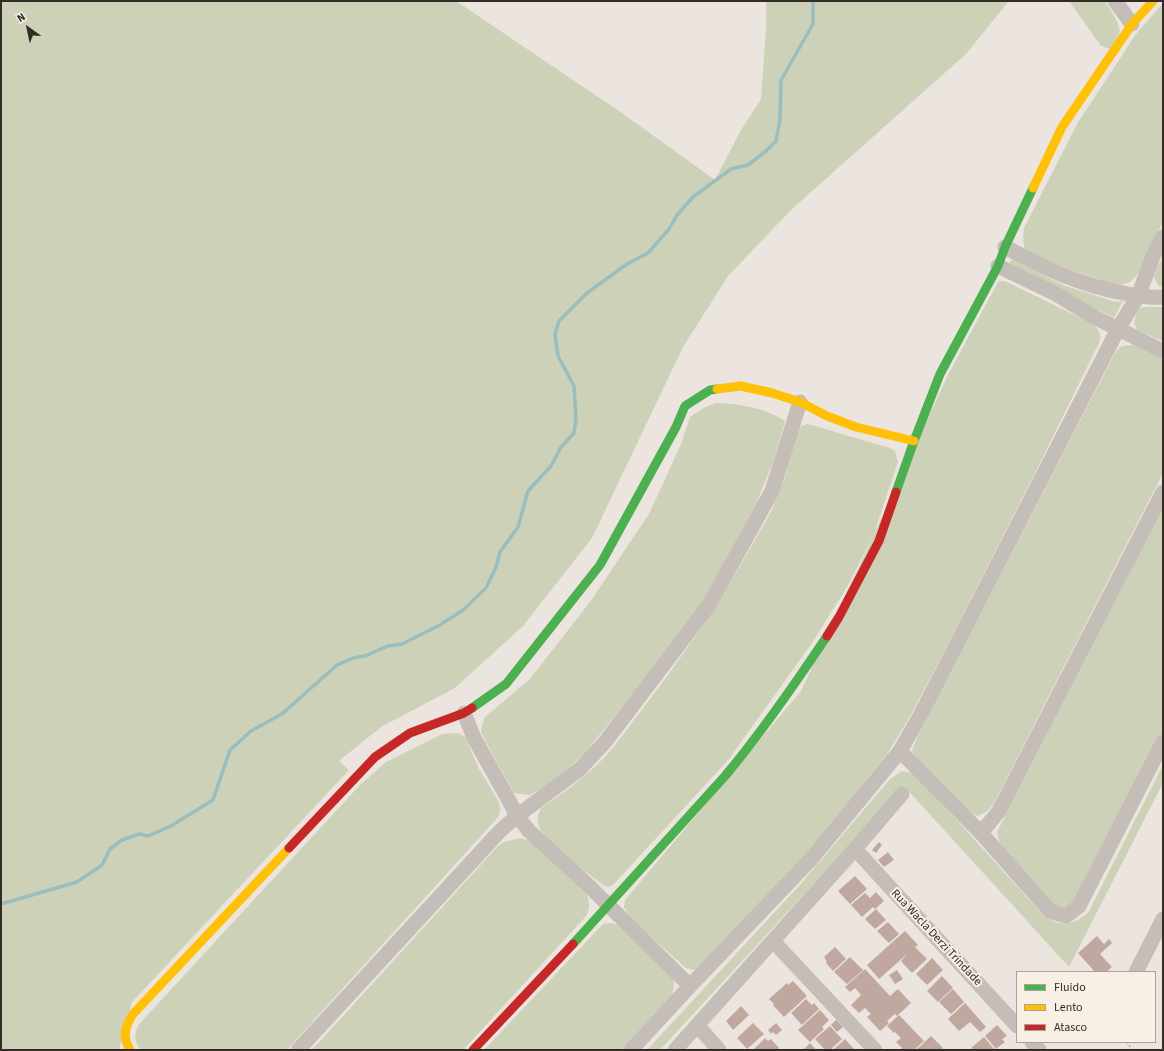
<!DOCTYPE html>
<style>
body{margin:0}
#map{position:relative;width:1164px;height:1051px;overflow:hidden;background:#ece5df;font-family:"Source Sans 3",sans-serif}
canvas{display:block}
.frame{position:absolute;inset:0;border:2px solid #352b26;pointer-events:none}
.legend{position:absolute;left:1016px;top:971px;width:140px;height:72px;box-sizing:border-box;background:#f9f0e5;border:1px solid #aba199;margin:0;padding:5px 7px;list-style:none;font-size:12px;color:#352b26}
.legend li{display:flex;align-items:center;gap:8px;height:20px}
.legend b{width:20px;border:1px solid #aba199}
.north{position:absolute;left:8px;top:8px;width:40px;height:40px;-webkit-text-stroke:3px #f9f0e5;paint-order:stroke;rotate:327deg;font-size:11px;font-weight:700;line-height:16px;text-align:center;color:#352b26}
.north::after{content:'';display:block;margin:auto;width:14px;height:18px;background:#352b26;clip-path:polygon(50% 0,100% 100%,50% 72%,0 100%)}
</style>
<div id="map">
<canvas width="1164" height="1051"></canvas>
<div class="frame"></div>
<ul class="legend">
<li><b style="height:5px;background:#4caf50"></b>Fluido</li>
<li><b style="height:5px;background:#ffc107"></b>Lento</li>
<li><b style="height:5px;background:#c62828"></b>Atasco</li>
</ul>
<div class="north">N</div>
</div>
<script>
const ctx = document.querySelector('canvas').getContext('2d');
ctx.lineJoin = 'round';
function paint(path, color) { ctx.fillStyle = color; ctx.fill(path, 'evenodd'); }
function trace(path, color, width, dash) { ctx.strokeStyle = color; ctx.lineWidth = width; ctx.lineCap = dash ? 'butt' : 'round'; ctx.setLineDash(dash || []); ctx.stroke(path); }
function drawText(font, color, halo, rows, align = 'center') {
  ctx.font = font + ' "Source Sans 3",sans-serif'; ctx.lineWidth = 4; ctx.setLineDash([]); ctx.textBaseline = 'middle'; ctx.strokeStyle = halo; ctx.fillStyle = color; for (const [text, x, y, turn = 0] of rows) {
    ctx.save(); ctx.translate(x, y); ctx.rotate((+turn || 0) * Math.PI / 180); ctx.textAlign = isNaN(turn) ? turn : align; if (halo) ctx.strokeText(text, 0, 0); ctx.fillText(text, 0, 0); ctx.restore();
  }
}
const green = new Path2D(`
 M1,1H456L622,113L715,180L741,130L761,99L766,29V1H1009L966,54L792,209L728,276L683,347L592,538L523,626L455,688L381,727L339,761L349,770L132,1002L119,1050H1Z
 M1069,1H1105L1117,21L1120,31L1111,49L1101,46Z
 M1163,3V221L1139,273L1130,282L1119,286L1077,272L1027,252C1022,244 1023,237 1024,228L1077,124L1136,34Z
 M1163,256V288L1158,285L1154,277L1156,270Z
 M1012,259L1063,285L1115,302L1123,301L1114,318L1008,266Z
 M1003,281L1007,282L1091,323C1098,329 1103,333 1099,343L1035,473L950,640L913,711L888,753L817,842L701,969L693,970L686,968L632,920L624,907L625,900L801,691L948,375L998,282Z
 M1143,307H1163V341L1137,330L1134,322L1138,310Z
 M1133,345L1163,358V473L993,805L986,812L978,816L968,812L915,756L912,750L918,736L1116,351L1122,346Z
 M715,403C741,404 763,407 785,421L773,462L756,504L704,600L673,645L583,755L554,781L542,789L529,795L514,793L487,744L481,732L484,718L529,680L590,602L649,514L681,444L690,417L702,409Z
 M808,424L890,448L895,451L898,462L874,534L847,587L812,643L729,759L613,885L608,887L603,885C588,873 544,842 539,826C536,819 538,814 541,808L571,787L596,766L612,749L668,675L718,604L771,512L785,477L797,433L801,426Z
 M1163,508V736L1082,895L1068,906L1059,909L1051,904L1004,849L999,841L997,832Z
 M458,733L465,737L479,769L499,802L500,809L499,816L287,1050H141C133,1041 134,1032 140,1023L361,784L386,762L442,734Z
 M1163,765V783L1069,967L904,786L660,1050H647L798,887L891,778L902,771L914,773L1043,915C1061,927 1071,926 1088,913Z
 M520,838L528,840L586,893C590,901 590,907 587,915L463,1050H312L498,846L504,842Z
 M611,923L620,926L672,976C675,983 675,988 671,996L621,1050H484L603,924Z`);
const stream = new Path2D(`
 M1,904L77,882L102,865L110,849L122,840L139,834L148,836L171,826L213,800L230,750L251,731L282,714L337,665L353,658L365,656L388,646L402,644L440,625L463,610L486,588L496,567L500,552L518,527L528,491L551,466L561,447L574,433L576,419L574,386L558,356L555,334L559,321L587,293L627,264L648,253L669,229L677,215L693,197L731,169L748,165L766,151L776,141L780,119L781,80L813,24V1`);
const building = new Path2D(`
 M879,842L882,845L876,853L872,850Z
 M888,852L894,860L884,867L878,860Z
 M855,876L867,889L850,904L838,891Z
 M876,892L884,901L875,909L873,907L862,917L851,905L865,893L870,898Z
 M876,909L886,920L875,929L865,919Z
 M888,922L899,934L889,943L877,931Z
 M905,931L918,945L915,947L927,959L912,973L901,961L907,954L879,979L867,965Z
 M1097,936L1104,944L1109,939L1112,943L1100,954L1112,967L1106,972H1095L1078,953Z
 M835,947L846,959L833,971L826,963L827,962L824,957Z
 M850,957L863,970L847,984L834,972Z
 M932,958L943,970L927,985L916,974Z
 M865,969L890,996L898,989L911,1003L897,1016L895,1014L887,1021L889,1023L880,1031L867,1017L871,1014L865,1008L859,1013L851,1005L861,995L855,988L850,992L845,987Z
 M897,970L903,979L895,984L889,975Z
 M942,976L953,988L938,1002L927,991Z
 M793,981L807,996L784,1017L773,1005L774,1004L769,999L787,983L788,985Z
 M953,989L964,1002L951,1014L939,1002Z
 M806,999L812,1005L814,1003L819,1009L802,1025L791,1013Z
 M965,1003L986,1027L980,1032L970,1022L959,1031L948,1019Z
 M741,1006L749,1015L733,1030L726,1021Z
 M820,1010L829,1020L822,1027L824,1029L810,1042L798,1030Z
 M899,1015L924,1041L914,1050H900L902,1048L896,1042L901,1038L895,1032L894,1033L887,1026Z
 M836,1020L843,1027L837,1032L831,1025Z
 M753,1023L764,1034L747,1049L737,1038Z
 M776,1023L782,1030L776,1035L773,1032L771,1034L768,1030Z
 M997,1025L1007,1036L1002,1039L1005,1042L996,1049L985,1036Z
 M830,1026L842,1039L830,1050H825L815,1039Z
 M931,1036L943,1048L941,1050H916Z
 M984,1037L994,1049L973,1050L971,1048Z
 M765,1038L768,1041L771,1039L779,1048L776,1050H753Z
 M845,1039L855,1050H833Z
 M810,1043L816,1050H803Z`);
const path = new Path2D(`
 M1127,1042L1132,1050`);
const street = new Path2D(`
 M1115,1L1132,24
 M1005,247C1045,268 1077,284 1123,293C1136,296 1150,298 1163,297
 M998,266L1056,294L1094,317L1163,351
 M464,713L474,738L506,795L517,816L529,831L589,886L690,986
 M900,751L981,833L1050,911L1066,916L1079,906L1163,742
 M981,833L999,811L1163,492
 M855,849L1017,1026
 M773,941L875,1050
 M1136,972L1163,919
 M697,1025L719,1050
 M1032,1042L1039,1050
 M298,1050L500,831L517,816L580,769L605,742L709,605L772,491L800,402
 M631,1050L690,986L812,858L900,751L921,714L1118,329L1138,296L1156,249L1163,237
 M675,1050L855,849L902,794`);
const fast = new Path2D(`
 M896,492L914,441L940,374L998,266L1005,247L1033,188
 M472,708L506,684L600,565L676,427L685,406L710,390L717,389
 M573,944L725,776C762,732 795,684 827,636`);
const slow = new Path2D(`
 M1033,188L1062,127L1132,24L1153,1
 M717,389L741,386L772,393L800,402L827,416L856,427L914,441
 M130,1050C122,1036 125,1027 133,1014L289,848`);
const jam = new Path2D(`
 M827,636L839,617L879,541L896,492
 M289,848L375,757L410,733L464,713L472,708
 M473,1050L573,944`);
const streetNames = [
 ["Rua Wacla Derzi Trindade",936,938,47]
];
paint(green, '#cdd1b8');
trace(stream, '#9abebd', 3.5);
paint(building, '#c0a8a0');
trace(path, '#beb6b0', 2, [2, 2]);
trace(street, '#c5beb8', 15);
trace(fast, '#4caf50', 9);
trace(slow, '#ffc107', 9);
trace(jam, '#c62828', 9);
drawText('12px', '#352b26', '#f9f0e5', streetNames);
</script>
